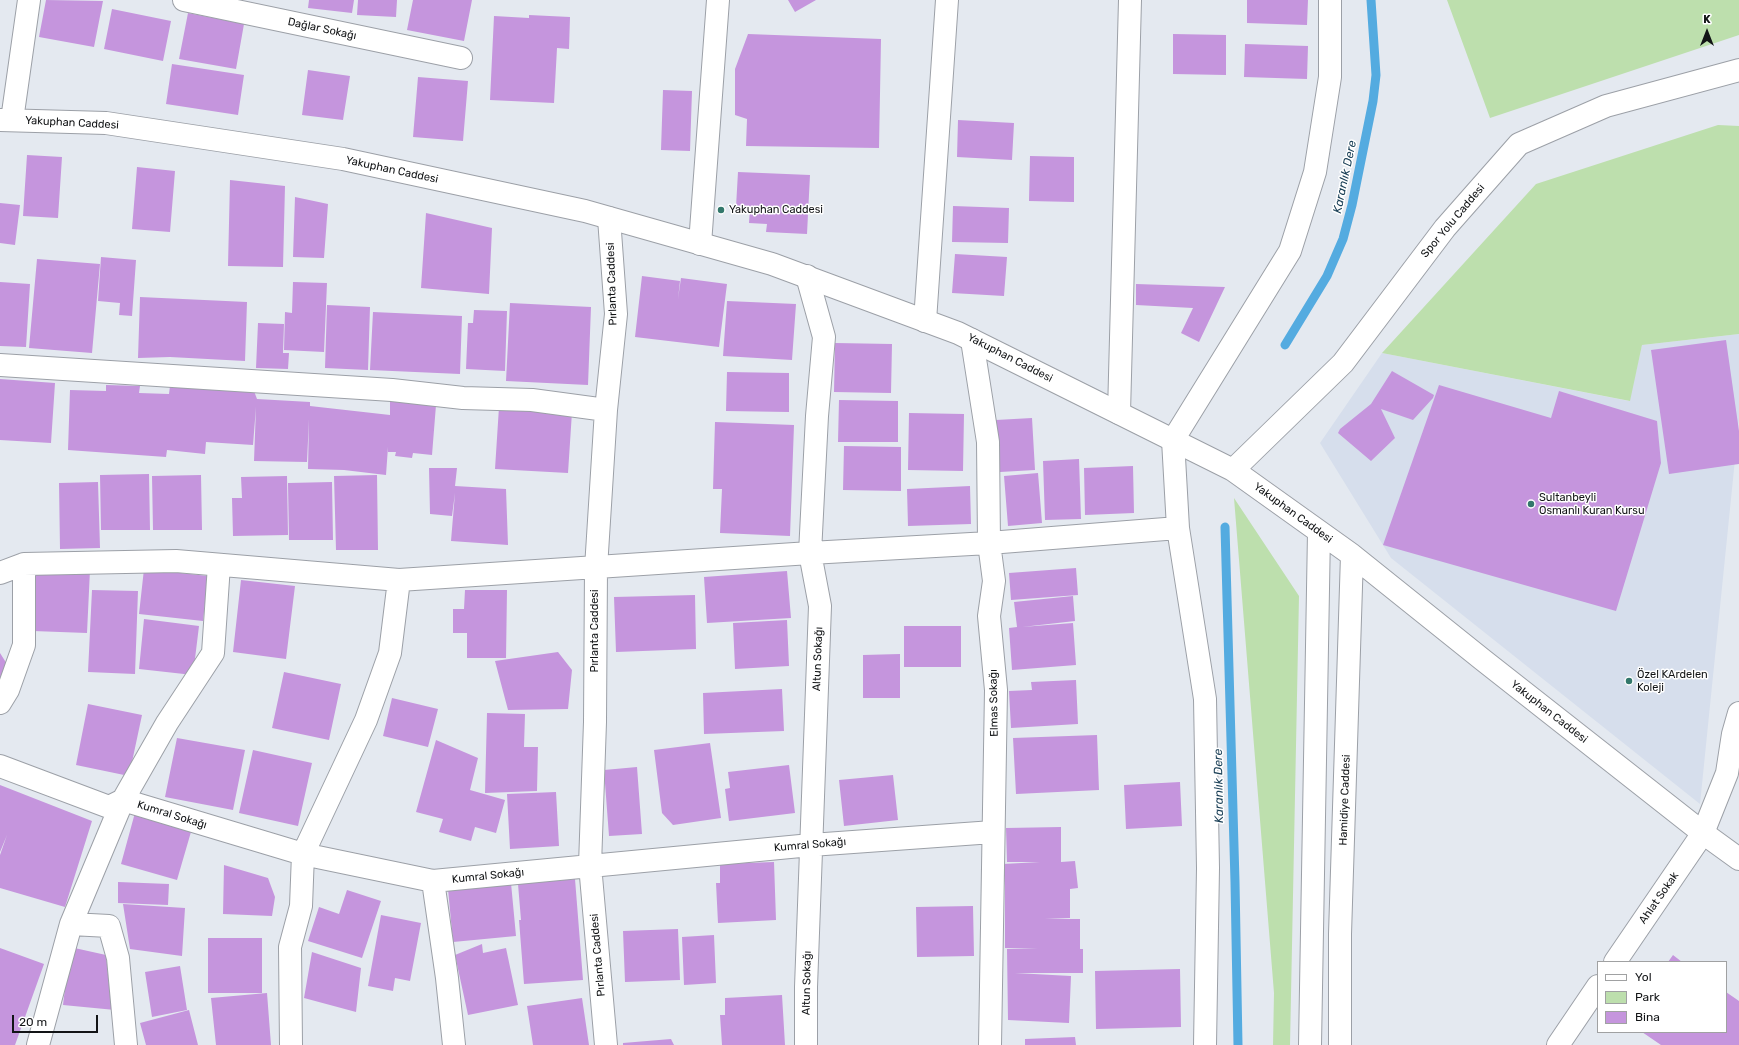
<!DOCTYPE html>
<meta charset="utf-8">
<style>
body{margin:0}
#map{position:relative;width:1739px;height:1045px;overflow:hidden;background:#e4e9f0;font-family:Rubik,sans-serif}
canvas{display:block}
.legend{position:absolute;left:1597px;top:961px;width:130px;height:72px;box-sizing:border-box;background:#fff;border:1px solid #a0a1a2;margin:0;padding:5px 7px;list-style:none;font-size:12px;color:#121416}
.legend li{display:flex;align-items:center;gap:8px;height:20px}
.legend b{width:20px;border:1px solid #a0a1a2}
.north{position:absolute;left:1687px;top:12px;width:40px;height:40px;-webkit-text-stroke:3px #fff;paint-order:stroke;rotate:0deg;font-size:11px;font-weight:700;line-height:16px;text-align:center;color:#121416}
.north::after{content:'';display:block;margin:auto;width:14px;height:18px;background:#121416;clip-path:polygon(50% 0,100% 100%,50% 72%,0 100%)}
.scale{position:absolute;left:12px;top:1015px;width:86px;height:18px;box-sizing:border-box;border:2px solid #121416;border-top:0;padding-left:5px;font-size:12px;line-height:14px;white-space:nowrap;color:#121416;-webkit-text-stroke:3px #fff;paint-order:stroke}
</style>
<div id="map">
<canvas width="1739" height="1045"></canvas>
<ul class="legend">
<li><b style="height:5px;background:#fff"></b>Yol</li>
<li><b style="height:11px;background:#bddfad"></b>Park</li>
<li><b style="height:11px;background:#c595dd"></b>Bina</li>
</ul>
<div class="north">K</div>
<div class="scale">20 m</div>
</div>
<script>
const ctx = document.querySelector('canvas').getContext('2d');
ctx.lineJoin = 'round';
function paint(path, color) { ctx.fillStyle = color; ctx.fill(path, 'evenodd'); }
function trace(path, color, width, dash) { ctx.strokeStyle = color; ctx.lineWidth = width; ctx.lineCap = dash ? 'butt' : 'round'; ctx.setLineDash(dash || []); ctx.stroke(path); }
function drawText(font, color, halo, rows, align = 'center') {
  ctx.font = font + ' Rubik,sans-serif'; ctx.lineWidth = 3; ctx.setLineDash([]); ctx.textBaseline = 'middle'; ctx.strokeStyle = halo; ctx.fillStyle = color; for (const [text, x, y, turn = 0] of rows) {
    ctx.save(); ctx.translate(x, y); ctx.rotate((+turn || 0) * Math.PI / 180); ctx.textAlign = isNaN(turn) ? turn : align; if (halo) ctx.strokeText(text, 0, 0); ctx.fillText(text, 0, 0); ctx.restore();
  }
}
const built = new Path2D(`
 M1739,334V420L1700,804L1391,558L1320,443L1382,353L1629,401L1642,345Z`);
const green = new Path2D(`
 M1447,0H1739V35L1490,118Z
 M1718,125L1739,126V334L1642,345L1630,401L1382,353L1536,184Z
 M1234,498L1299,596L1290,1045H1273L1274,993Z`);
const stream = new Path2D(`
 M1285,345L1327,276L1343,239L1352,205L1373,101L1376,75L1371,0
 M1225,527L1235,882L1238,1045`);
const building = new Path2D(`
 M46,0L103,1L94,47L39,37Z
 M309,0H354L352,13L308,8Z
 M358,0H397L396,17L357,15Z
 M413,0H472L464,41L407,30Z
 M788,0H816L795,12Z
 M1247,0H1308L1307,25L1247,23Z
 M112,9L171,21L163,61L104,49Z
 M188,13L244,24L236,69L179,59Z
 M529,15L570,17L569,49L557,48L554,103L490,100L494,16L529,18Z
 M748,34L881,39L879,148L746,146L747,119L735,115V69Z
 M1173,34L1226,35V75L1173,74Z
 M1245,44L1308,46L1307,79L1244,77Z
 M172,64L244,75L238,115L166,104Z
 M308,70L350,76L343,120L302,115Z
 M418,77L468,81L463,141L413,137Z
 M663,90L692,91L690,151L661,150Z
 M958,120L1014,123L1012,160L957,157Z
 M27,155L62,157L58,218L23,216Z
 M1030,156L1074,157V202L1029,201Z
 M137,167L175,171L170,232L132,229Z
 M738,172L810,175L807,234L766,232L767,224L749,223L750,208L736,207Z
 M230,180L285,186L283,267L228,266Z
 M295,197L328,204L324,258L293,257Z
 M0,203L20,205L15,245L0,243Z
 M953,206L1009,208L1008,243L952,242Z
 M426,213L492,228L489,294L421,288Z
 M955,254L1007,257L1004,296L952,293Z
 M101,257L136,260L132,316L119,315L120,303L98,301Z
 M37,259L100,264L92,353L29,348Z
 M642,276L680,281L678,299L681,278L727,284L719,347L635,337Z
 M0,282L30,284L26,347L0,346Z
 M293,282L327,283L324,352L284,350L285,312L292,313Z
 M1136,284L1225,287L1199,342L1181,333L1193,308L1136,305Z
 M140,297L247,302L245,361L170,357L138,358Z
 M727,301L796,304L792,360L723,356Z
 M510,303L591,307L588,385L506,381Z
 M327,305L370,307L368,370L325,368Z
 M474,310L507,311L505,371L466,369L468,323H473Z
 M373,312L462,316L460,374L370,370Z
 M258,323L284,324L283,353H289L288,369L256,368Z
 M1726,340L1739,431V464L1669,474L1651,350Z
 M835,343L892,344L891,393L834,392Z
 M1392,371L1434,395L1433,398L1413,420L1381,409L1395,438L1371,461L1338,433L1340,429L1371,404Z
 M727,372L789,373V412L726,411Z
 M0,379L55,383L51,443L0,440Z
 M106,385L140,386L139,393L169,394L170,386L254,391L257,399L310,402V406L390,415V400L436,405L432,455L413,453L412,458L395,456L396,452H388V447L386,475L344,470L308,469L309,419L307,462L254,461L256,407L253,445L206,442L205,454L167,450L166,457L68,450L70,390L106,391Z
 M1439,385L1551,418L1559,391L1657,421L1661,463L1616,611L1383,545Z
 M839,400L898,401V442H838Z
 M499,407L572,412L568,473L495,469Z
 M909,413L964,414L963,471L908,470Z
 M1032,418L1035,470L1000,472L996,420Z
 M715,422L794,425L790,536L720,533L722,489H713Z
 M844,446L901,447V491L843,490Z
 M1079,459L1081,519L1045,520L1043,461Z
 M1133,466L1134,513L1085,515L1084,468Z
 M429,468H457L455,486L506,489L508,545L451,541L455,493L452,516L430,514Z
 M1038,473L1042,523L1008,526L1004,476Z
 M149,474L150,530H101L100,475Z
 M201,475L202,530H153L152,476Z
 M377,475L378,550H336L334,476Z
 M287,476L288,535L233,536L232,498H242L241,477Z
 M98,482L100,548L60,549L59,483Z
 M332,482L333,540H289L288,483Z
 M970,486L971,524L908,526L907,489Z
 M36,568L90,570L87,633L33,631Z
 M1076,568L1078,595L1011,600L1009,573Z
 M144,569L208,576L203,621L139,614Z
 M787,571L791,618L707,623L704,577Z
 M241,580L295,586L286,659L233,652Z
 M92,590L138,591L135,674L88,672Z
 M465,590H507L506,658H467V633H453V609H464Z
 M695,595L696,649L616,652L614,597Z
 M1073,596L1075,621L1022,627L1073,623L1076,665L1012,670L1009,628L1017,627L1014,602Z
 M144,619L199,626L193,675L139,669Z
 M787,620L789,666L735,669L733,623Z
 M904,626H961V667H904Z
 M558,652L572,670L568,709L508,710L495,661Z
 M0,653L12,672L0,679Z
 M900,654V698H863V655Z
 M284,672L341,684L329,740L272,728Z
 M1076,680L1078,724L1011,728L1009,691L1032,690L1031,682Z
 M782,689L784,731L704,734L703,693Z
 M392,698L438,709L428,747L383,736Z
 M88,704L142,715L129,776L76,765Z
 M487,713L525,714L524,747H538L537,791L485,793Z
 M1097,735L1099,790L1016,794L1013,738Z
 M177,738L245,750L233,810L165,797Z
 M436,740L478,758L470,790L505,800L496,833L475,827L471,841L439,832L443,819L416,812Z
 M710,743L721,818L673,825L662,813L654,750Z
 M253,750L312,763L298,826L239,813Z
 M789,765L795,813L729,821L725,789L730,788L728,772Z
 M637,767L642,834L609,836L604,770Z
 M893,775L898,820L844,826L839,780Z
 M1180,782L1182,826L1126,829L1124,785Z
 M0,785L92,821L65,907L0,888V855L7,835L0,852Z
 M556,792L559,846L510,849L507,794Z
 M136,809L193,825L177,880L121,864Z
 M1061,827V862L1075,861L1078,888L1070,889V918L1045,919H1080V949H1083V973H1015L1071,976L1069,1023L1008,1020L1007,949H1038L1005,948V886L1003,864L1040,862H1007L1006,828Z
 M774,862L776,920L718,923L716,883H720V864Z
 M224,865L268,878L275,897L272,916L223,914Z
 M575,879L583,980L524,984L519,920H521L518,884Z
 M118,882L169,884L168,905L118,903Z
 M511,883L516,936L453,942L448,889Z
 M347,890L381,901L362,958L308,941L319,907L339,914Z
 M123,904L185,908L182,956L130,949Z
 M973,906L974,956L917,957L916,907Z
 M381,915L421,923L410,981L395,978L393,991L368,986Z
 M678,929L680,980L625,982L623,931Z
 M714,935L716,983L684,985L682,937Z
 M208,938H262V993H208Z
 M482,944L483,953L506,948L518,1005L468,1015L455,955Z
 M70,947L106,955L109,984L114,990L115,1010L63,1005Z
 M0,948L44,964L15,1045H0Z
 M312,952L361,968L356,1012L304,998Z
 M1673,955L1682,962H1668Z
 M180,966L187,1010L152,1017L145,972Z
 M1180,969L1181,1027L1096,1029L1095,971Z
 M1726,992L1739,1001V1045H1661L1642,1032H1726Z
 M267,993L271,1045H216L211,998Z
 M782,995L785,1045H722L720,1015H725V998Z
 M582,998L589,1045H533L527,1006Z
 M189,1010L198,1045H146L140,1023Z
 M1075,1037L1076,1045H1025V1039Z
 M671,1039L674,1045H623V1043Z`);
const minor = new Path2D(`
 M184,0L461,58
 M700,244L718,0
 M925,321L947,0
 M972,340L988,442L989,543L994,581L989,616L996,690L990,1045
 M0,365L392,390L463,398L532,400L606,410
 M1119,413L1130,0
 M0,573L24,564L176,561L399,580L810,553L989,543L1178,528
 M0,703L8,690L24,645V564
 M0,766L109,807L123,800L303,854L433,881L811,845L993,832
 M433,881L447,978L454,1045
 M71,924L109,926L118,958L126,1045
 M1615,962L1703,833L1727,773L1733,734L1739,713
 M38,1045L71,924L123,800L167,723L213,653L219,565
 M291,1045L290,947L301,906L303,854L366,720L390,653L399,580
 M606,1045L590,865L595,722L596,568L606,410L616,314L609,218
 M806,1045V987L820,606L810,553L817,416L824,337L807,276
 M1205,1045L1208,868L1205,699L1178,528L1173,440L1290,251L1315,172L1330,77V0
 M1558,1045L1598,986`);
const tertiary = new Path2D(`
 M0,120L106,123L343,159L585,211L772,264L958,333L1233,470L1352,555L1483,660L1703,833L1739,859
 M12,120L29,0
 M1233,470L1343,363L1445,228L1519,144L1606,106L1739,70
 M1310,1045L1319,532
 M1340,1045V934L1352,555`);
const markers = [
 [721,210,4,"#32776b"],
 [1531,504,4,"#32776b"],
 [1629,681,4,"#32776b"]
];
const streetNames = [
 ["Dağlar Sokağı",322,29,12],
 ["Yakuphan Caddesi",72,123,3],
 ["Yakuphan Caddesi",392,170,12],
 ["Spor Yolu Caddesi",1453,221,-50],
 ["Pırlanta Caddesi",612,284,-92],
 ["Yakuphan Caddesi",1010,358,27],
 ["Yakuphan Caddesi",1293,513,36],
 ["Pırlanta Caddesi",595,631,-90],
 ["Altun Sokağı",818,659,-88],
 ["Elmas Sokağı",994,703,-91],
 ["Yakuphan Caddesi",1549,712,38],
 ["Hamidiye Caddesi",1345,800,-88],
 ["Kumral Sokağı",172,815,17],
 ["Kumral Sokağı",810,845,-5],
 ["Kumral Sokağı",488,876,-6],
 ["Ahlat Sokak",1659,898,-55],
 ["Pırlanta Caddesi",598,955,-95],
 ["Altun Sokağı",807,983,-89]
];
const poiNames = [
 ["Yakuphan Caddesi",729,210],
 ["Sultanbeyli",1539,498],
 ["Osmanlı Kuran Kursu",1539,511],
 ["Özel KArdelen",1637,675],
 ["Koleji",1637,688]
];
const waterNames = [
 ["Karanlık Dere",1345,177,-78],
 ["Karanlık Dere",1219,786,-91]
];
paint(built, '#d6deec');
paint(green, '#bddfad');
trace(stream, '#54abe0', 9);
paint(building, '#c595dd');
trace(minor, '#9ca0a7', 24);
trace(tertiary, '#9ca0a7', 24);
trace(minor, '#fff', 22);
trace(tertiary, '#fff', 22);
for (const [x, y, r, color] of markers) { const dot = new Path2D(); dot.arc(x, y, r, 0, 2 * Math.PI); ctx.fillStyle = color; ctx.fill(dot); trace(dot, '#fff', 1.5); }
drawText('11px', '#121416', '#fff', streetNames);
drawText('11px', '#121416', '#fff', poiNames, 'left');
drawText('italic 12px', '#1b4057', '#fff', waterNames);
</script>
